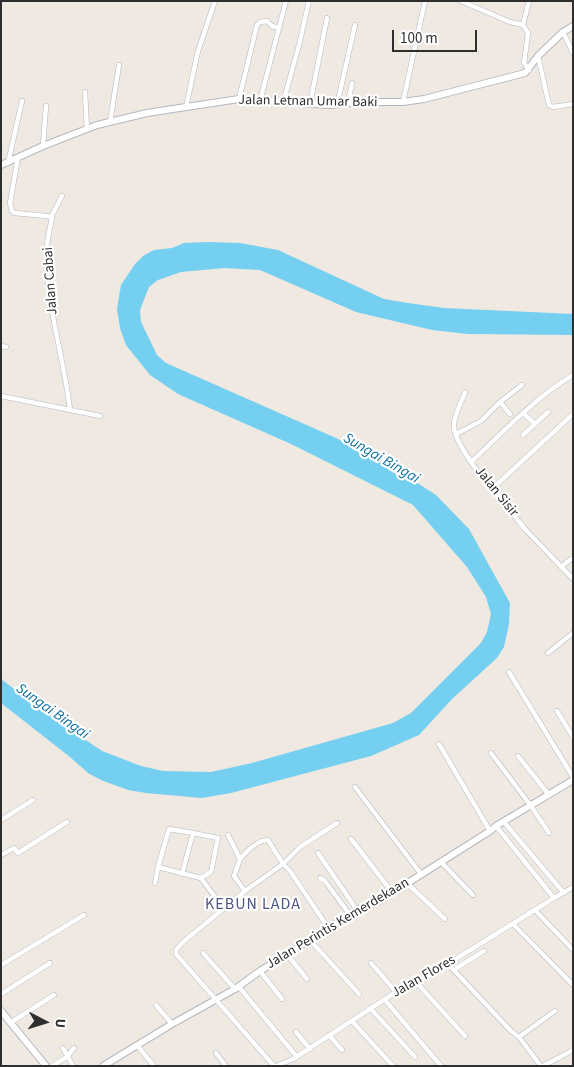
<!DOCTYPE html>
<style>
body{margin:0}
#map{position:relative;width:574px;height:1067px;overflow:hidden;background:#efe9e1;font-family:"Source Sans 3",sans-serif}
canvas{display:block}
.frame{position:absolute;inset:0;border:2px solid #2e2e2e;pointer-events:none}
.north{position:absolute;left:20px;top:997px;width:50px;height:50px;-webkit-text-stroke:4px #fff;paint-order:stroke;rotate:95deg;font-size:14px;font-weight:700;line-height:20px;text-align:center;color:#2e2e2e}
.north::after{content:'';display:block;margin:auto;width:18px;height:22px;background:#2e2e2e;clip-path:polygon(50% 0,100% 100%,50% 72%,0 100%)}
.scale{position:absolute;left:392px;top:30px;width:85px;height:22px;box-sizing:border-box;border:2px solid #2e2e2e;border-top:0;padding-left:6px;font-size:15px;line-height:18px;white-space:nowrap;color:#2e2e2e;-webkit-text-stroke:4px #fff;paint-order:stroke}
</style>
<div id="map">
<canvas width="574" height="1067"></canvas>
<div class="frame"></div>
<div class="north">U</div>
<div class="scale">100 m</div>
</div>
<script>
const ctx = document.querySelector('canvas').getContext('2d');
ctx.lineJoin = 'round';
function paint(path, color) { ctx.fillStyle = color; ctx.fill(path, 'evenodd'); }
function trace(path, color, width, dash) { ctx.strokeStyle = color; ctx.lineWidth = width; ctx.lineCap = dash ? 'butt' : 'round'; ctx.setLineDash(dash || []); ctx.stroke(path); }
function drawText(font, color, halo, rows, align = 'center') {
  ctx.font = font + ' "Source Sans 3",sans-serif'; ctx.lineWidth = 4.5; ctx.setLineDash([]); ctx.textBaseline = 'middle'; ctx.strokeStyle = halo; ctx.fillStyle = color; for (const [text, x, y, turn = 0] of rows) {
    ctx.save(); ctx.translate(x, y); ctx.rotate((+turn || 0) * Math.PI / 180); ctx.textAlign = isNaN(turn) ? turn : align; if (halo) ctx.strokeText(text, 0, 0); ctx.fillText(text, 0, 0); ctx.restore();
  }
}
const water = new Path2D(`
 M208,242L240,243L278,250L384,299L408,303L444,308L573,314V335L468,334L432,330L356,312L260,270L224,268L181,272L158,280L149,287L140,310L141,322L157,355L166,363L336,438L402,473L436,495L469,529L510,603L509,624L504,647L497,658L452,699L419,735L371,756L231,793L202,798L146,793L128,790L101,780L88,773L70,757L1,703V679L50,716L102,751L141,766L163,771L211,772L252,763L393,723L411,713L481,643L487,632L491,614L486,597L467,567L413,505L291,444L178,394L150,375L126,345L120,328L117,309L121,285L135,264L143,256L154,250L172,248L184,243Z`);
const street = new Path2D(`
 M461,1L510,22L523,25L529,1
 M523,25L528,33L524,63L529,70
 M563,32L573,53
 M538,56L549,105L553,107L573,104
 M85,92L87,129
 M239,99L257,25L260,22L267,21L272,26L279,28
 M260,101L286,1
 M403,102L425,1
 M283,103L299,45L309,1
 M348,103L352,83
 M310,104L327,18
 M337,105L355,25
 M186,107L198,51L215,1
 M110,122L119,65
 M43,146L46,106
 M18,157L10,203L12,211L14,213L47,216L52,218C50,227 48,236 47,245C44,301 64,355 70,410
 M8,163L22,101
 M51,217L62,196
 M1,346L6,347
 M465,392C462,402 453,416 454,426C454,442 480,475 490,488H493L524,528L573,579
 M1,396L100,416
 M500,402L522,385
 M523,413L534,423
 M456,434L481,421L500,402L510,414
 M523,435L548,412
 M472,461C504,431 535,398 573,375
 M493,488L573,414
 M561,567L571,559
 M548,653L573,633
 M509,672L573,777
 M557,711L573,737
 M439,744L490,831
 M491,753L531,806L549,833
 M518,756L549,795
 M355,787L421,874
 M1,820L33,800
 M504,822L563,892
 M496,826L554,898
 M193,833L218,838L211,872L201,878
 M228,835L240,859C248,850 256,841 268,840L283,864L300,847L337,823
 M351,839L392,892
 M318,853L357,910
 M1,855L14,848L18,853L67,822
 M240,859L234,876L245,891
 M441,862L473,895
 M158,867L169,829L193,833L182,874
 M320,878L325,881L350,915
 M155,883L158,867L201,878L224,909
 M407,883L445,919
 M535,910L573,950
 M513,924L573,985
 M310,940L359,994
 M203,953L235,989
 M287,954L307,979
 M371,963L396,992
 M448,964L511,1031L519,1037L541,1066
 M1,965L84,915
 M455,969L484,951
 M260,971L282,999
 M417,983L465,1036
 M239,987L297,1057
 M1,994L50,963
 M385,1000L441,1066
 M156,1005L172,1024
 M371,1009L415,1057
 M352,1021L393,1066
 M10,1023L54,995
 M296,1032L310,1049
 M329,1035L342,1050
 M519,1037L555,1011
 M137,1045L154,1066
 M63,1048L73,1066
 M216,1053L226,1066
 M52,1066L67,1057L74,1048
 M274,1066L176,954V950L183,942L245,891L283,864L290,871L329,929
 M276,1066L293,1059L396,992L417,983L554,898L573,887
 M543,1066L573,1050`);
const secondary = new Path2D(`
 M1,165L43,146L97,125L147,113L186,107L239,99L329,105L358,102H403L424,99L525,73L538,56L563,32L573,26
 M1,1011L46,1066
 M103,1066L172,1024L235,989L260,971L357,910L376,903L490,831L496,826L573,780`);
const streetNames = [
 ["Jalan Letnan Umar Baki",308,102,1],
 ["Jalan Cabai",51,281,-94],
 ["Jalan Sisir",496,492,51],
 ["Jalan Perintis Kemerdekaan",338,924,-31],
 ["Jalan Flores",424,977,-30]
];
const waterNames = [
 ["Sungai Bingai",381,459,30],
 ["Sungai Bingai",52,712,35]
];
const quarterNames = [
 ["KEBUN LADA",253,905]
];
paint(water, '#75cff0');
trace(street, '#b4b7c1', 5.5);
trace(secondary, '#b4b7c1', 8);
trace(street, '#fff', 4.5);
trace(secondary, '#fff', 6);
drawText('14px', '#2e2e2e', '#fff', streetNames);
drawText('italic 15px', '#0d6fa3', '#fff', waterNames);
ctx.letterSpacing = '1px';
drawText('16px', '#4d5680', '#fff', quarterNames);
ctx.letterSpacing = '0px';
</script>
